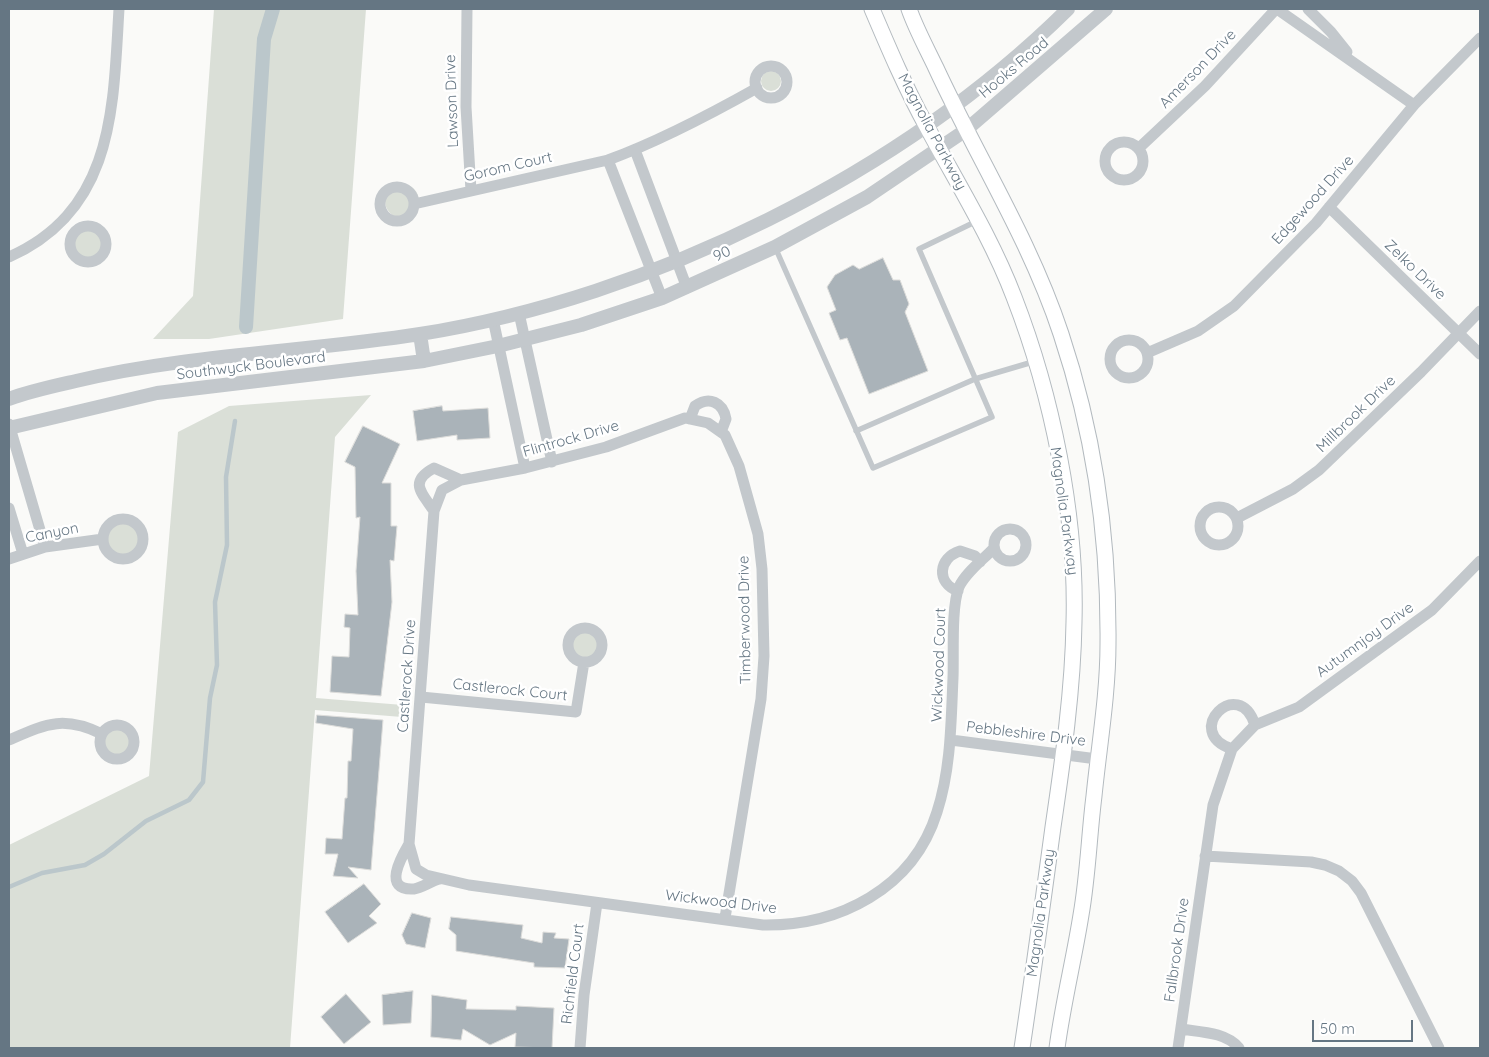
<!DOCTYPE html>
<style>
body{margin:0}
#map{position:relative;width:1489px;height:1057px;overflow:hidden;background:#fafaf8;font-family:Quicksand,sans-serif}
canvas{display:block}
.frame{position:absolute;inset:0;border:10px solid #657683;pointer-events:none}
.scale{position:absolute;left:1312px;top:1020px;width:101px;height:22px;box-sizing:border-box;border:2px solid #657683;border-top:0;padding-left:6px;font-size:15px;line-height:18px;white-space:nowrap;color:#657683;-webkit-text-stroke:4px #fff;paint-order:stroke}
</style>
<div id="map">
<canvas width="1489" height="1057"></canvas>
<div class="frame"></div>
<div class="scale">50 m</div>
</div>
<script>
const ctx = document.querySelector('canvas').getContext('2d');
ctx.lineJoin = 'round';
function paint(path, color) { ctx.fillStyle = color; ctx.fill(path, 'evenodd'); }
function trace(path, color, width, dash) { ctx.strokeStyle = color; ctx.lineWidth = width; ctx.lineCap = dash ? 'butt' : 'round'; ctx.setLineDash(dash || []); ctx.stroke(path); }
function drawText(font, color, halo, rows, align = 'center') {
  ctx.font = font + ' Quicksand,sans-serif'; ctx.lineWidth = 5; ctx.setLineDash([]); ctx.textBaseline = 'middle'; ctx.strokeStyle = halo; ctx.fillStyle = color; for (const [text, x, y, turn = 0] of rows) {
    ctx.save(); ctx.translate(x, y); ctx.rotate((+turn || 0) * Math.PI / 180); ctx.textAlign = isNaN(turn) ? turn : align; if (halo) ctx.strokeText(text, 0, 0); ctx.fillText(text, 0, 0); ctx.restore();
  }
}
const green = new Path2D(`
 M214,9H366L343,319L209,339H153L193,296Z
 M761 81a10 10 0 1 1 20 0a10 10 0 1 1-20 0Z
 M385 201a17 17 0 1 1 34 0a17 17 0 1 1-34 0Z
 M71 244a17 17 0 1 1 34 0a17 17 0 1 1-34 0Z
 M371,395L335,437L316,698L403,705L402,717L315,710L290,1048H9V845L149,776L178,432L229,406Z
 M107 540a17 17 0 1 1 34 0a17 17 0 1 1-34 0Z
 M568 642a17 17 0 1 1 34 0a17 17 0 1 1-34 0Z
 M103 740a17 17 0 1 1 34 0a17 17 0 1 1-34 0Z`);
const stream = new Path2D(`
 M9,887L42,873L85,865L104,854L146,821L189,800L203,782L210,698L217,665L215,602L227,545L226,477L235,421`);
const canal = new Path2D(`
 M246,327L264,39L273,9`);
const building = new Path2D(`
 M883,258L893,280H900L909,304L905,312L928,371L869,394L847,338L840,340L829,313L836,310L827,287L835,275L853,265L859,269Z
 M442,406L443,411L488,408L490,438L457,440V435L417,441L413,411Z
 M363,426L400,444L382,483H391V526H397L394,561L390,560L392,602L381,696L330,692L332,656L349,657L350,628L344,627L345,614L358,615L356,571L360,517L356,518L355,467L345,462Z
 M317,715L383,720L371,870L348,867L358,878L333,876L338,854H325L326,838L342,839L345,798H347L348,761H351L353,729L316,723Z
 M364,884L381,904L369,916L377,923L348,943L325,912Z
 M412,913L431,918L425,948L406,944L402,935Z
 M451,917L523,925L521,938L542,943L543,932L556,933L554,938L569,939L565,968L534,967V963L456,951V935L449,929Z
 M413,991L411,1023L383,1025L382,995Z
 M346,994L371,1022L344,1044L321,1017Z
 M432,995L467,1000L466,1009L516,1010V1006L554,1008L552,1048L515,1047L516,1033L490,1045L463,1029L461,1040L431,1037Z`);
const service = new Path2D(`
 M775,247L873,468L992,417L919,249L977,221
 M856,431L975,379L1036,361`);
const minor = new Path2D(`
 M467,9L466,107L471,191
 M1277,9L1414,105
 M1308,9L1331,32L1347,52
 M755 82a16 16 0 1 1 32 0a16 16 0 1 1-32 0Z
 M1105 161a19 19 0 1 1 38 0a19 19 0 1 1-38 0Z
 M1139,148L1205,86L1276,9
 M635,150L687,288
 M608,160L662,298
 M380 204a17 17 0 1 1 34 0a17 17 0 1 1-34 0Z
 M414,204L608,160C660,141 709,115 757,88
 M1329,207L1480,354
 M70 244a18 18 0 1 1 36 0a18 18 0 1 1-36 0Z
 M9,257C115,210 113,107 119,9
 M519,313L552,462
 M493,319L525,468
 M1110 359a19 19 0 1 1 38 0a19 19 0 1 1-38 0Z
 M1147,353L1198,331L1234,306L1316,223L1414,105L1480,38
 M690,419L695,406C709,396 723,402 726,419L721,432
 M9,424L45,547
 M1200 526a19 19 0 1 1 38 0a19 19 0 1 1-38 0Z
 M9,508L23,554
 M434,511C422,493 408,482 434,468L461,480
 M1237,518L1293,489L1319,470L1421,372L1480,311
 M103 539a20 20 0 1 1 40 0a20 20 0 1 1-40 0Z
 M994 545a16 16 0 1 1 32 0a16 16 0 1 1-32 0Z
 M9,559L45,547L103,539
 M958,591C936,583 938,558 960,551L975,556L980,562
 M568 645a17 17 0 1 1 34 0a17 17 0 1 1-34 0Z
 M421,697L576,712L584,662
 M100 742a17 17 0 1 1 34 0a17 17 0 1 1-34 0Z
 M9,740C46,724 63,715 102,734
 M951,740L1097,759
 M1232,749C1181,732 1239,674 1255,725
 M409,844C402,856 381,891 414,889C422,888 431,881 440,879
 M1205,856L1311,862L1325,865L1339,871L1352,881L1361,893L1439,1048
 M725,918L761,699L764,656L762,569L758,534L739,466L725,435L708,423L685,418L606,447L525,468L461,480L442,490L434,511L409,844L416,869L426,875L469,885L763,925C839,926 913,889 937,812C951,769 951,722 953,678C954,655 951,607 959,587C966,572 983,560 994,548
 M1181,1029C1200,1032 1226,1032 1239,1048
 M580,1048L584,995L597,903
 M1178,1048L1213,805L1232,749L1255,725L1299,707L1432,610L1480,561`);
const tertiary = new Path2D(`
 M420,334L424,361
 M9,399C30,391 54,386 76,381C189,354 306,352 420,334C652,297 901,174 1068,9
 M9,428L157,393L424,361L498,346L581,325L662,298L775,247L867,197L966,130L1106,9`);
const secondary = new Path2D(`
 M872,9C889,49 906,89 927,127C957,183 991,237 1014,297C1052,395 1077,516 1074,622C1073,690 1063,759 1053,827C1043,901 1033,975 1022,1048
 M909,9C916,29 927,49 936,68C977,157 1030,240 1061,334C1094,433 1109,540 1108,644C1108,694 1099,746 1094,796C1089,836 1088,875 1081,915C1074,959 1063,1003 1057,1048`);
const streetNames = [
 ["Hooks Road",1014,68,-40],
 ["Amerson Drive",1198,69,-46],
 ["Lawson Drive",452,101,-92],
 ["Magnolia Parkway",932,132,62],
 ["Gorom Court",508,167,-13],
 ["Edgewood Drive",1313,200,-48],
 ["90",722,254,-25],
 ["Zelko Drive",1415,270,44],
 ["Southwyck Boulevard",251,366,-7],
 ["Millbrook Drive",1356,414,-44],
 ["Flintrock Drive",571,439,-16],
 ["Magnolia Parkway",1064,511,82],
 ["Canyon",52,533,-11],
 ["Timberwood Drive",745,620,-91],
 ["Autumnjoy Drive",1365,640,-36],
 ["Wickwood Court",939,665,-88],
 ["Castlerock Drive",407,676,-86],
 ["Castlerock Court",510,690,6],
 ["Pebbleshire Drive",1026,734,7],
 ["Wickwood Drive",721,902,7],
 ["Magnolia Parkway",1041,913,-82],
 ["Fallbrook Drive",1177,950,-82],
 ["Richfield Court",573,974,-83]
];
paint(green, '#dadfd7');
trace(stream, '#bbc7cb', 4.5);
trace(canal, '#bbc7cb', 14);
paint(building, '#aab3b9');
trace(building, '#dcdcda', 1);
trace(secondary, '#b3babf', 17);
trace(service, '#c3c8cc', 5.5);
trace(minor, '#c3c8cc', 11);
trace(tertiary, '#c3c8cc', 14);
trace(secondary, '#fff', 15);
drawText('15px', '#657683', '#fff', streetNames);
</script>
